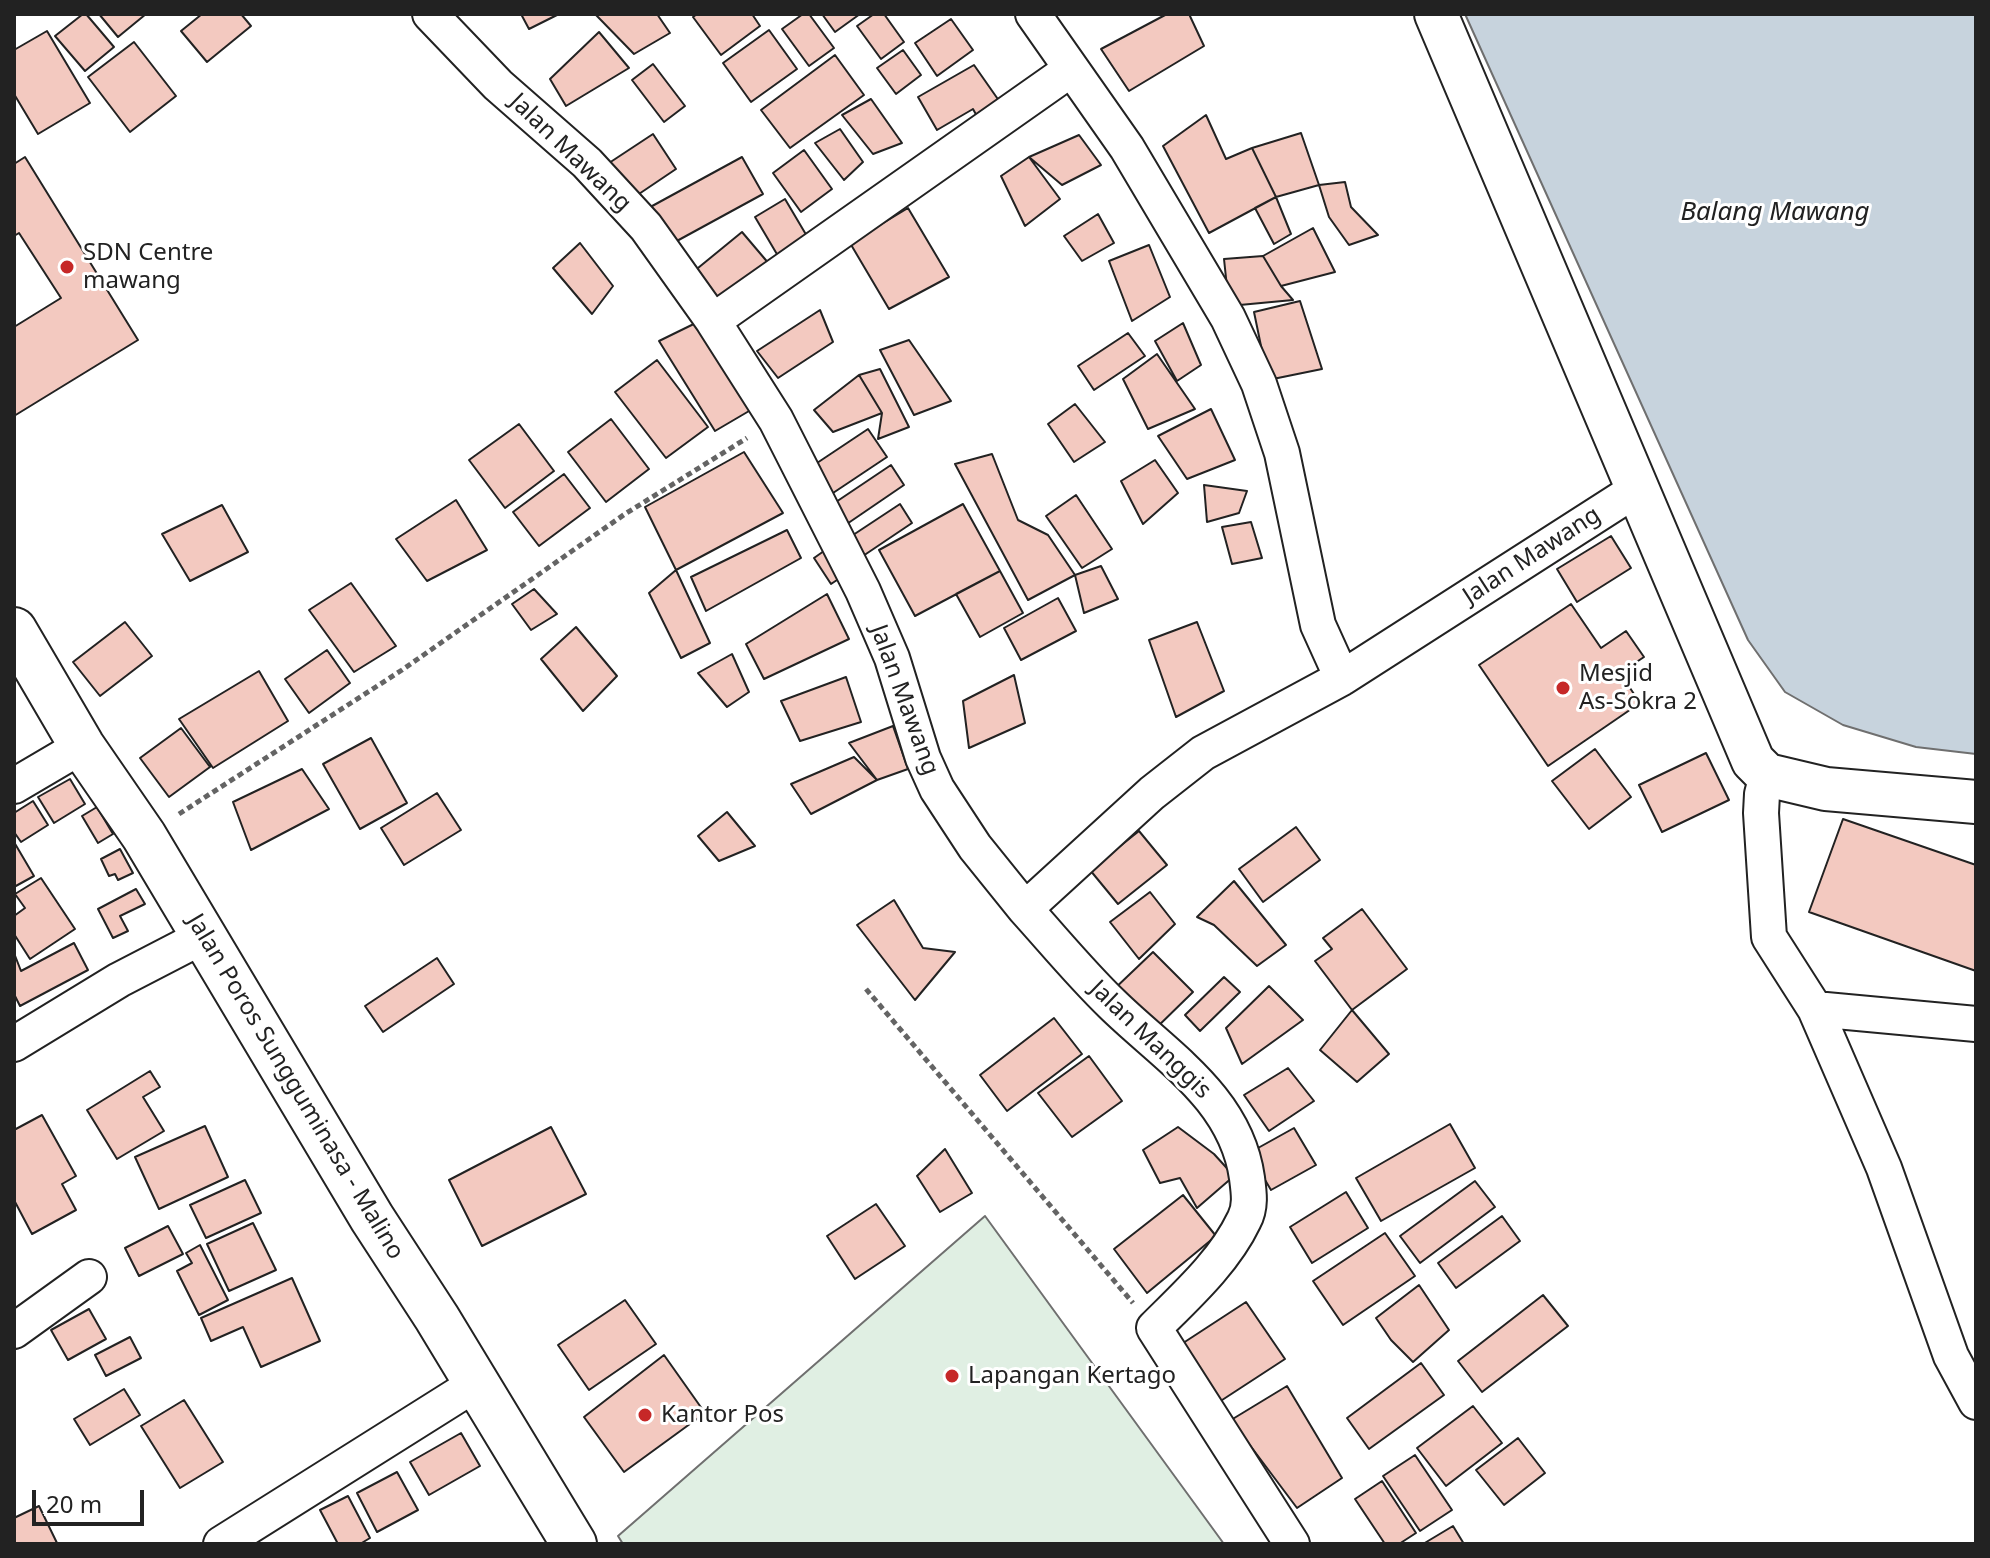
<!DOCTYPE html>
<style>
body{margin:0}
#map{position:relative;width:1990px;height:1558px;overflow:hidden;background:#fff;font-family:"Noto Sans",sans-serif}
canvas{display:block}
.frame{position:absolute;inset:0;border:16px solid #222;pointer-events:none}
.scale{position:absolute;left:32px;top:1490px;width:112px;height:36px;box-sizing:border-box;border:4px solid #222;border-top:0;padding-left:10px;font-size:24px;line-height:28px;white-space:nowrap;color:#222;-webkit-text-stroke:6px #fff;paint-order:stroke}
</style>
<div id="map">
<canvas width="1990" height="1558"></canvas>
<div class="frame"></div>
<div class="scale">20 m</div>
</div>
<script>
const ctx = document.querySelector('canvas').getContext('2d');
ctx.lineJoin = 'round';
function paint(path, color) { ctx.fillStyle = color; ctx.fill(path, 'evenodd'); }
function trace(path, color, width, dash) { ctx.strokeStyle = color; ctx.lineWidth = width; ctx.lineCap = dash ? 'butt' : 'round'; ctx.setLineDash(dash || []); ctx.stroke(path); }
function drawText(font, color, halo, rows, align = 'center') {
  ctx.font = font + ' "Noto Sans",sans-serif'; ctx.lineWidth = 6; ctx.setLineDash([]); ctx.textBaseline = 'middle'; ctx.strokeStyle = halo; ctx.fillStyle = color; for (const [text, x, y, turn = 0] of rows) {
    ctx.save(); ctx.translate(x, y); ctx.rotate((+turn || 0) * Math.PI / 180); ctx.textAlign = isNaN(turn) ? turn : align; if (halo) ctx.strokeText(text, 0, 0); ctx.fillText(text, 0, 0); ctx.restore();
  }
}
const green = new Path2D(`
 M985,1216L1224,1544H623L618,1536Z`);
const water = new Path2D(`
 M1465,14H1976V754L1916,747L1843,725L1785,692L1748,640Z`);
const building = new Path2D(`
 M83,14H86L114,47L85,71L55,36Z
 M99,14H146L118,37Z
 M202,14H241L251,26L207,62L181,31Z
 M521,14H559L529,29Z
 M657,14L670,33L634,54L596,15Z
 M697,14H752L760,26L721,55L693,17Z
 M803,14H809L834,48L809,66L782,29Z
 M822,14H860L835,32Z
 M874,14H884L904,42L881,59L857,26Z
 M1167,14H1189L1204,46L1129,91L1101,49Z
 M951,19L973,50L937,76L915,43Z
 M769,30L797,69L751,102L723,63Z
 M47,31L90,103L38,134L14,94V50Z
 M599,32L629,68L566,106L550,79Z
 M134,42L176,96L130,132L88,77Z
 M903,50L921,75L896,94L877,68Z
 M835,55L864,95L790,148L761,110Z
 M653,64L685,106L664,122L632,80Z
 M974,65L1002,105L979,120L973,109L937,130L918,97Z
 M871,99L902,143L873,154L842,115Z
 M1206,115L1226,159L1252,148L1276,197L1209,233L1163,146Z
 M840,129L863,162L844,180L815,143Z
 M1301,133L1319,185L1276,197L1252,148Z
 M653,134L676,169L630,200L606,165Z
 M1079,135L1101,165L1062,185L1029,157Z
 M804,150L832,189L801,212L773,173Z
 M25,157L138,340L14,416V327L61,298L19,233L14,236V164Z
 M742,157L763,194L664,248L643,211Z
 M1029,157L1060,199L1025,226L1001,176Z
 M1345,182L1351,207L1378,235L1349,245L1329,217L1319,185Z
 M1276,197L1291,234L1274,244L1255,208Z
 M785,199L811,243L781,261L755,217Z
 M908,208L949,277L889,309L850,243Z
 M1098,214L1114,243L1082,261L1064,236Z
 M1313,228L1335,272L1281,286L1263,256Z
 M742,232L770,265L715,311L687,277Z
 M580,243L613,286L592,314L553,268Z
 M1149,245L1170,297L1132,321L1109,261Z
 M1263,256L1281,286L1293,300L1229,306L1224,259Z
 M1300,301L1322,369L1268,380L1254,312Z
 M820,310L833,342L778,378L757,351Z
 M708,317L761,404L715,431L659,341Z
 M1183,323L1201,365L1177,381L1155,341Z
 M1128,333L1145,356L1094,390L1078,366Z
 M909,340L951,401L914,415L880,350Z
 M1157,354L1195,409L1148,429L1123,379Z
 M657,360L708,427L666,458L615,392Z
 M880,369L909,427L878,439L882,413L859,375Z
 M859,375L882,413L833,432L814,410Z
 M1075,404L1105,442L1074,462L1048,424Z
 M1211,409L1235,460L1187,479L1158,436Z
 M611,419L649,469L606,502L568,452Z
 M519,424L554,471L505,508L469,460Z
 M868,429L887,457L824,499L805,471Z
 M744,452L783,513L676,570L645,507Z
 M992,454L1018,520L1048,535L1075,575L1028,600L955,464Z
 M1155,460L1178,493L1143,524L1121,481Z
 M891,465L904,485L841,528L827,508Z
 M564,474L590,508L539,546L513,512Z
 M1204,485L1247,491L1239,513L1207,522Z
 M1076,495L1112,549L1082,568L1046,516Z
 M456,500L487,550L427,581L396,539Z
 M900,504L912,523L860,558L847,539Z
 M963,504L1000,571L915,616L879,550Z
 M222,505L248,552L190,581L162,534Z
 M1251,522L1262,558L1232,564L1222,527Z
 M787,530L801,558L706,611L691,577Z
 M1611,536L1631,568L1577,602L1557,569Z
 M831,546L849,572L831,584L814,558Z
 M1101,566L1118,599L1084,613L1075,575Z
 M676,570L710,643L681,658L649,593Z
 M1000,571L1023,613L980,637L956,594Z
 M351,583L396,646L354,672L309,610Z
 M534,589L557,614L531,630L512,604Z
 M827,594L849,639L764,679L746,644Z
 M1058,598L1076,631L1021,660L1004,628Z
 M1571,604L1601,648L1626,631L1644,657L1620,673L1640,703L1548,766L1479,665Z
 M125,622L152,656L100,696L73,662Z
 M1197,622L1224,691L1176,717L1149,640Z
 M576,627L617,676L583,711L541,659Z
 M327,650L350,683L309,713L285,679Z
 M732,654L749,692L727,707L698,673Z
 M259,671L288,721L213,768L179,719Z
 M1014,675L1025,723L969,748L963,701Z
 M846,677L861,722L800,741L781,701Z
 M893,726L908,769L877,780L849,743Z
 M181,728L210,767L169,797L140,758Z
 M371,738L407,803L360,829L323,764Z
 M1595,749L1631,797L1589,829L1552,781Z
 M1706,753L1729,800L1662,832L1639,785Z
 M854,757L877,780L811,814L791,784Z
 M302,769L329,809L251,850L233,802Z
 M70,779L85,804L54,823L38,797Z
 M437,793L461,830L404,865L381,828Z
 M33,801L48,825L21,842L14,832V813Z
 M97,807L113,834L98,843L82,816Z
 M727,812L755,846L719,861L698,836Z
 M1843,819L1976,865V971L1809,912Z
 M1296,827L1320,860L1263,902L1239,869Z
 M1139,831L1167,865L1118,904L1090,870Z
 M14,842L34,876L14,887Z
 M120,849L133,873L118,880L115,874L109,876L101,859Z
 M41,878L75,929L30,959L14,934V916L25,908L15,894Z
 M1234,881L1286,945L1257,966L1214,925L1197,917Z
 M136,889L145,904L120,916L128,931L113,938L98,909Z
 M1150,892L1175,924L1139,959L1110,922Z
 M894,900L923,948L955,952L915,1000L857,925Z
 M1362,909L1407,969L1352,1010L1315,961L1332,949L1323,938Z
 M74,943L88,970L20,1006L14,994V953L21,971Z
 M1153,952L1193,992L1150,1034L1110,993Z
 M437,958L454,984L383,1032L365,1006Z
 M1224,977L1240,992L1200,1031L1185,1015Z
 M1269,986L1303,1020L1242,1064L1226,1028Z
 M1352,1010L1389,1054L1357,1082L1320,1050Z
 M1054,1018L1082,1054L1007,1111L980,1075Z
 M1089,1056L1122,1101L1072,1137L1038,1093Z
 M1288,1068L1314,1101L1269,1131L1244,1095Z
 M150,1071L160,1087L143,1097L164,1131L117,1159L87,1110Z
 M42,1115L76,1176L62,1184L76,1210L32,1234L14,1200V1130Z
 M1450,1124L1475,1168L1381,1221L1356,1178Z
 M205,1126L228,1177L159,1209L135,1157Z
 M551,1127L586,1194L482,1246L449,1180Z
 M1178,1127L1214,1154L1234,1176L1197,1208L1180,1178L1160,1183L1143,1150Z
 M1294,1128L1316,1165L1271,1190L1249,1153Z
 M945,1149L972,1193L940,1212L917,1176Z
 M245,1180L261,1213L206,1238L190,1205Z
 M1475,1181L1495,1207L1420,1263L1400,1236Z
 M1346,1192L1368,1228L1312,1263L1290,1227Z
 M1183,1195L1216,1236L1147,1293L1114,1249Z
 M876,1204L905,1246L855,1279L827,1236Z
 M1502,1216L1520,1241L1456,1288L1438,1263Z
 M253,1223L276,1270L229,1291L207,1244Z
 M168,1226L183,1254L139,1276L125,1248Z
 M1385,1233L1415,1276L1343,1325L1313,1281Z
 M200,1245L228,1300L199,1315L177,1271L192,1263L186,1253Z
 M292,1278L320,1341L261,1367L243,1327L211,1341L201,1318Z
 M1419,1285L1449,1330L1413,1362L1391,1340L1376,1318Z
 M1543,1295L1568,1326L1482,1392L1458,1361Z
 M625,1300L656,1344L589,1390L558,1345Z
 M1246,1302L1285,1359L1216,1404L1177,1347Z
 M89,1309L106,1339L68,1360L51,1330Z
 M130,1337L141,1358L106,1376L95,1355Z
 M664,1355L705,1413L624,1472L584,1417Z
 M1421,1363L1444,1395L1369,1449L1347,1418Z
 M1287,1386L1342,1478L1297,1508L1231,1420Z
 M124,1389L140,1415L90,1445L74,1419Z
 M184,1400L223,1462L180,1488L141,1426Z
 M1473,1406L1502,1443L1446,1486L1417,1448Z
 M461,1433L480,1466L429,1495L410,1462Z
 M1518,1438L1545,1473L1504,1505L1476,1470Z
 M1415,1455L1452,1510L1420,1531L1383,1476Z
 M397,1472L418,1510L377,1532L357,1493Z
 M1382,1481L1416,1533L1399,1544H1385L1355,1499Z
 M348,1496L370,1538L360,1544H338L320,1510Z
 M39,1506L57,1543L14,1544V1518Z
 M1453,1526L1464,1544H1423Z`);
const path = new Path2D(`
 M179,814L402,670L625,514L747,438
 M866,989L1133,1303`);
const minor = new Path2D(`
 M430,14L498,85L587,163L646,227L713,321L776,420L863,591L892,658L923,758L937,789L975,847L1025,909L1152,793L1203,753L1342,678L1637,489
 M1033,14L1127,148L1228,318L1259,384L1282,453L1318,625L1342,678
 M713,321L1070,70
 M1767,775L1762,794L1761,813L1769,937L1815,1009L1884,1168L1951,1356L1976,1402
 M14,786L82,746
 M1025,909C1054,941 1081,974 1112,1004C1165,1056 1236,1098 1247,1178C1249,1193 1251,1207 1244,1220C1224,1262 1186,1296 1154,1328L1292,1544
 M1815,1009L1976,1024
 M14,1044L119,980L204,936
 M14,1331L89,1277
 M221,1544L477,1383`);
const tertiary = new Path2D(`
 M1436,14L1753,761L1767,775L1826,789L1976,802`);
const primary = new Path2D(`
 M14,630L82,746L144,836L372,1218L437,1318L574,1544`);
const markers = [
 [67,267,8,"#c62828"],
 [1563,688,8,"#c62828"],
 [952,1376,8,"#c62828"],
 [645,1415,8,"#c62828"]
];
const streetNames = [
 ["Jalan Mawang",570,153,44],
 ["Jalan Mawang",1532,556,-33],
 ["Jalan Mawang",904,700,70],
 ["Jalan Manggis",1150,1040,44],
 ["Jalan Poros Sungguminasa - Malino",295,1087,59]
];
const poiNames = [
 ["SDN Centre",83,253],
 ["mawang",83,281],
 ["Mesjid",1579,674],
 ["As-Sokra 2",1579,702],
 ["Lapangan Kertago",968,1376],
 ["Kantor Pos",661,1415]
];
const waterNames = [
 ["Balang Mawang",1775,213]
];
paint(green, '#e0efe3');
trace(green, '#6f6f6f', 2);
paint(water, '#c7d3dd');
trace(water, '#6f6f6f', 2);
paint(building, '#f3c9c0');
trace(building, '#222', 2);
trace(minor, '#222', 38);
trace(tertiary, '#222', 46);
trace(primary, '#222', 48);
trace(path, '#646464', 5, [6, 4]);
trace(minor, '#fff', 34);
trace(tertiary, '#fff', 42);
trace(primary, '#fff', 44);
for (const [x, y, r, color] of markers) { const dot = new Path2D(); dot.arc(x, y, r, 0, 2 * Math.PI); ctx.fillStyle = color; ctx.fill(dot); trace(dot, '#fff', 3); }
drawText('24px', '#222', '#fff', streetNames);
drawText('24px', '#222', '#fff', poiNames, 'left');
drawText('italic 26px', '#222', '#fff', waterNames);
</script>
